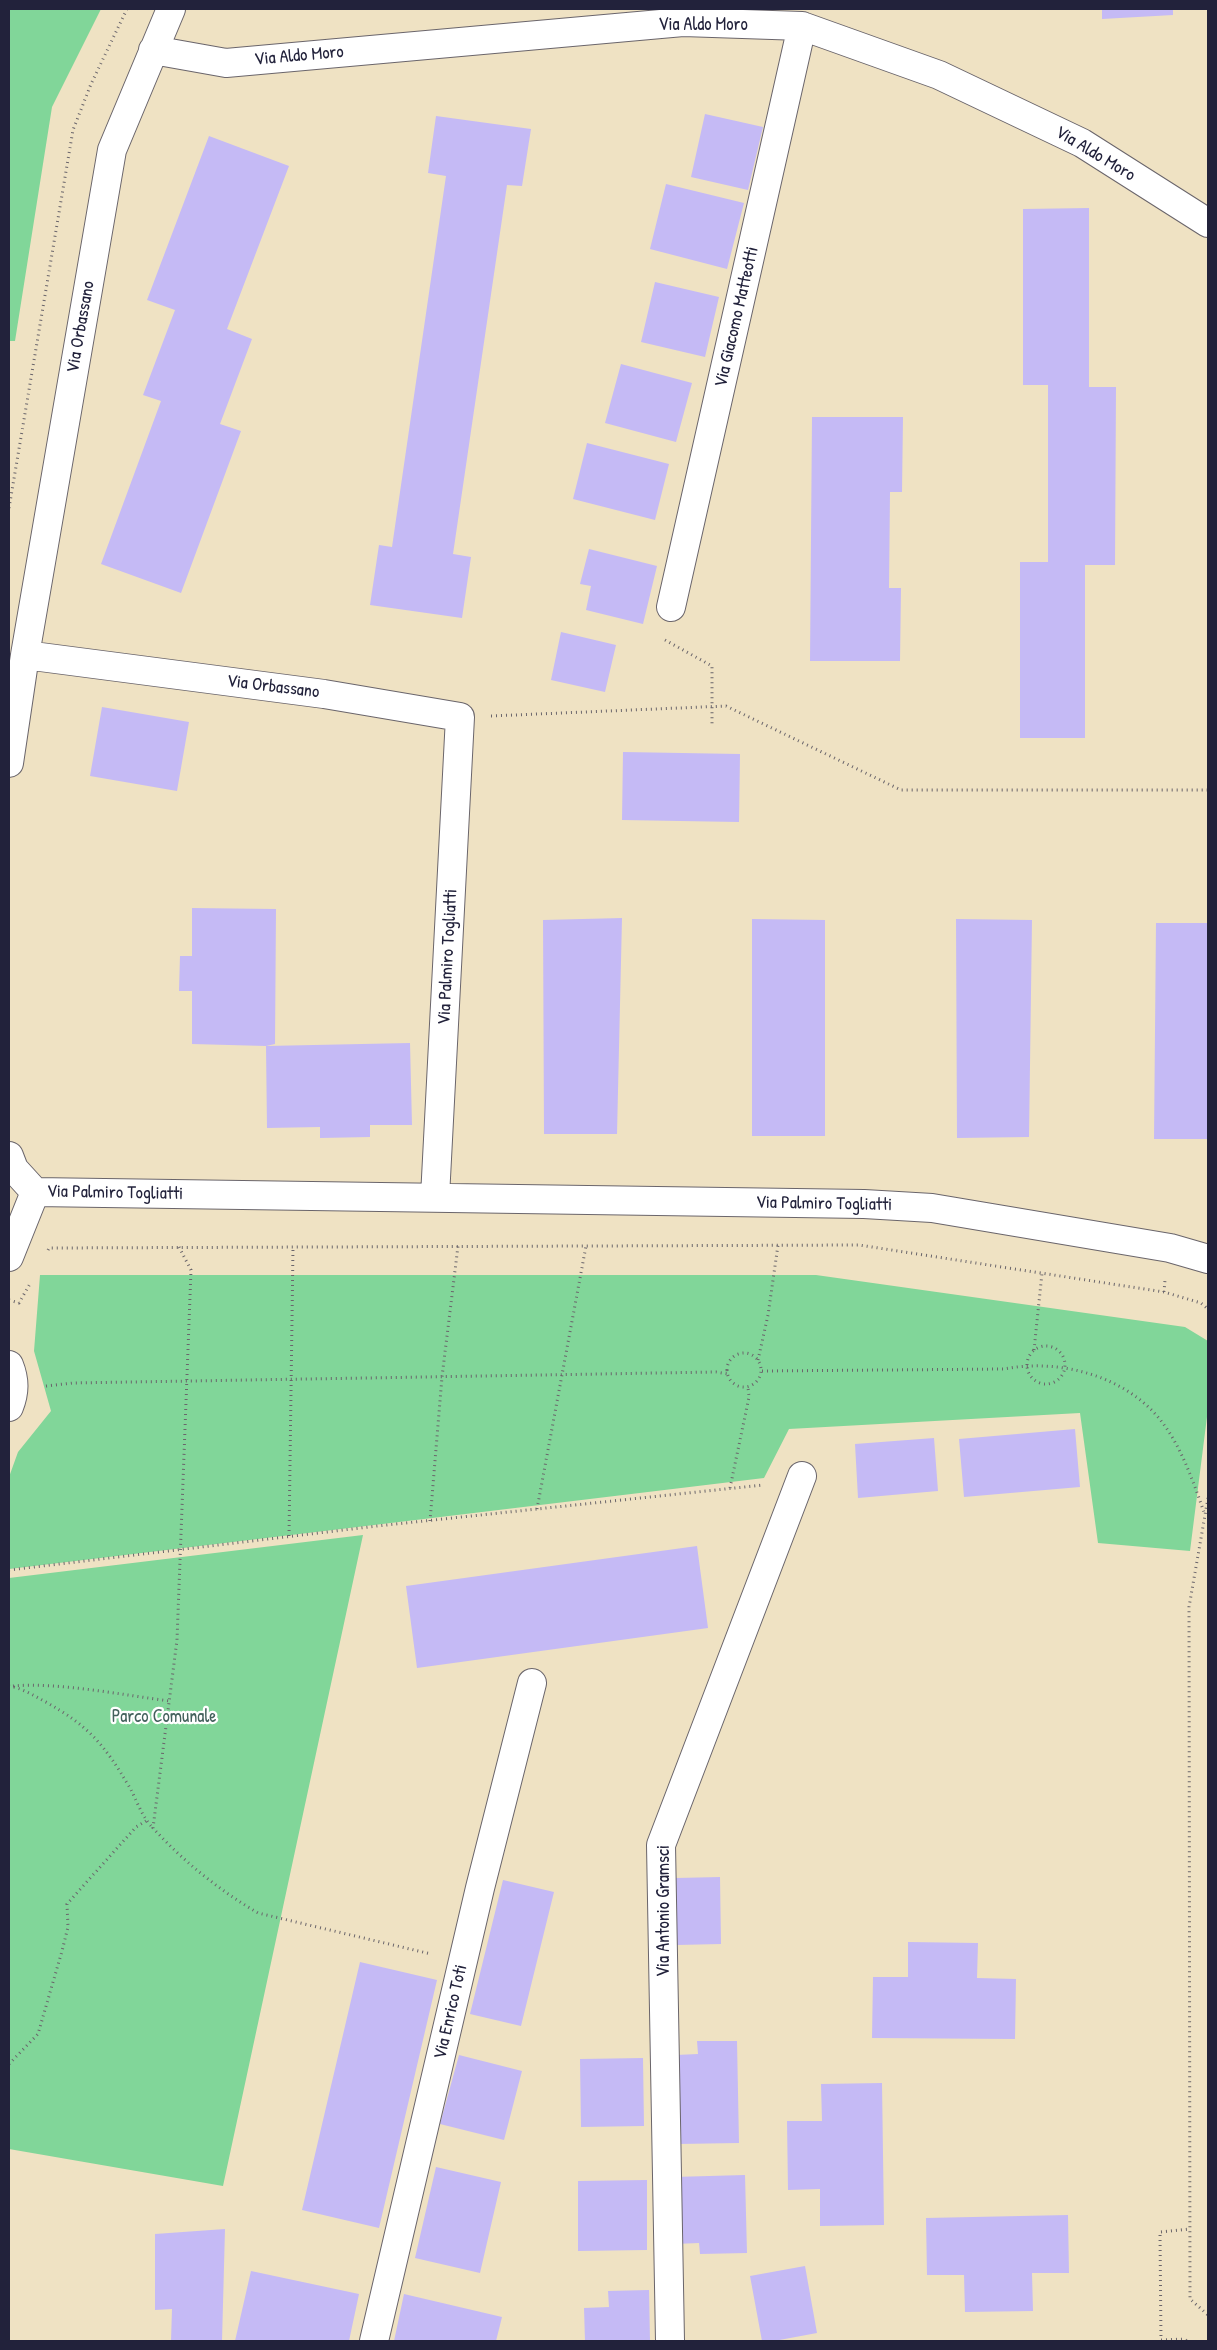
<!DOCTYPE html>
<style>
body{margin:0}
#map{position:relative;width:1217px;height:2350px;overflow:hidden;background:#efe2c3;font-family:"Patrick Hand",sans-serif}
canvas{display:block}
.frame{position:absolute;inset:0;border:10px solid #22223b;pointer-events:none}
</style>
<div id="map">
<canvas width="1217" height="2350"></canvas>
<div class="frame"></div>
</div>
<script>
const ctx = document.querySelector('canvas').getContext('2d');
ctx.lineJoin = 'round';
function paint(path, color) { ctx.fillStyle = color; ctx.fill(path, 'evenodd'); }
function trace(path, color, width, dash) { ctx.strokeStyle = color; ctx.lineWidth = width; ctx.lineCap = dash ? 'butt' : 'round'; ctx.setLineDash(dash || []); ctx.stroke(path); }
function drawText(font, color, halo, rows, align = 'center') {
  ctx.font = font + ' "Patrick Hand",sans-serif'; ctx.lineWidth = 4.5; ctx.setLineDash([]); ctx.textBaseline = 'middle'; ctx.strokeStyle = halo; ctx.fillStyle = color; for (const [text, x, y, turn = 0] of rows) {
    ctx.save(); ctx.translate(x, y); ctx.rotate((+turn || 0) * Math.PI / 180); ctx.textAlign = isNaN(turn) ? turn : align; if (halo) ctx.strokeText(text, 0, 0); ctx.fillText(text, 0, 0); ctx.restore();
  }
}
const green = new Path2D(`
 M9,9H101L52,107L15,341H9Z
 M40,1275H816L1185,1327L1208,1341V1409L1190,1551L1098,1543L1080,1413L789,1429L764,1478L9,1569V1477L18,1452L51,1411L34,1351Z
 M363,1535L223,2186L9,2149V1578Z`);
const building = new Path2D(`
 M1102,9H1173V15L1102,19Z
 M705,114L763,127L748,190L691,177Z
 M436,116L531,129L522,186L507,185L453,554L471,557L462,618L370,605L379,545L392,547L446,176L428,173Z
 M209,136L289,166L227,329L252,339L220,424L241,431L181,593L101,564L161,401L143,395L175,310L147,300Z
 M666,184L744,203L727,269L650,249Z
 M1089,208V387H1116L1115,565H1085V738H1020V562H1048V385H1023V209Z
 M655,282L719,297L705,357L641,342Z
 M621,364L692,383L676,442L605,423Z
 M812,417H903L902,492H890L889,588H901L900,661H810Z
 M587,443L669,464L655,520L573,499Z
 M589,549L657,566L643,624L586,610L591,586L580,584Z
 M561,632L616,645L605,692L551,680Z
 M102,707L189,722L177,791L90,776Z
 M623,752L740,754L739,822L622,820Z
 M192,908L276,909L275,1044L266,1046L192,1044V991H179L180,956H192Z
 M622,918L617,1134H544L543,920Z
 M752,919L825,920V1136H752Z
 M956,919L1032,920L1029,1137L957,1138Z
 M1156,923H1208V1139H1154Z
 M410,1043L412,1125H370V1137L320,1138V1127L267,1128L266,1046Z
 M1075,1429L1080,1487L964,1497L959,1439Z
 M934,1438L938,1491L858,1498L855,1444Z
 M697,1546L708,1628L417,1668L406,1586Z
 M720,1877L721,1944L677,1945L676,1878Z
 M503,1880L554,1892L521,2026L470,2014Z
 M908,1942L978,1943L977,1978L1016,1979L1015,2039L872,2038L873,1977H908Z
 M360,1962L437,1980L379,2228L302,2210Z
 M697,2041H737L739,2143L678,2144L676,2055L698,2054Z
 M459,2055L522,2071L504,2140L440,2124Z
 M643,2058L644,2126L581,2127L580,2059Z
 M882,2083L884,2225L820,2226V2189L788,2190L787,2121H822L821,2084Z
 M436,2167L501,2182L480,2273L415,2258Z
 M745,2175L747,2253L700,2254L699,2243L675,2244L673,2177Z
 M647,2180V2250L578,2251V2181Z
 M1068,2215L1069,2273H1032L1033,2311L965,2312L964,2275H927L926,2218Z
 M225,2229L222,2341H171L172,2309L155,2310V2234Z
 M805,2266L817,2333L774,2341H762L750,2276Z
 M251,2271L359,2294L349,2341H235Z
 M649,2290L650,2341H585L584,2308L609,2307L608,2291Z
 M404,2294L502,2317L496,2341H394Z`);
const path = new Path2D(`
 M9,508L73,130L91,84L127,9
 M665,640L712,666V724
 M491,716L726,706L901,790H1208
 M179,1247L191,1270L177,1640L153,1828C184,1862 219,1890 258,1913L431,1954
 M48,1250L49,1248L859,1245L1164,1292L1201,1303L1208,1309
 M1164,1292L1165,1280
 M9,1300L19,1303L31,1282
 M1027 1365a19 19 0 1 1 38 0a19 19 0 1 1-38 0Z
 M1034,1350L1042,1273
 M727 1370a17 17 0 1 1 34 0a17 17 0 1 1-34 0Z
 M758,1360L768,1315L778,1245
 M762,1371L1004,1369C1059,1358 1127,1376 1162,1422C1182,1448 1194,1484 1205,1515
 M46,1386L73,1383L716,1372L728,1374
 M730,1488L749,1397L748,1387
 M1208,1498L1189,1607L1190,2299L1208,2315
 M537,1509L586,1246
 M430,1521L442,1377L458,1246
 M289,1536L293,1247
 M9,1570L377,1526L763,1485
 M9,1686C21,1688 33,1695 44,1701C89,1726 104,1744 130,1788C137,1801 142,1817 153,1828
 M13,1686C59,1682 122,1695 170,1701
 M9,2064L38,2034L62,1951L68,1927L67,1904L136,1827L146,1821
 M1161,2340L1185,2339L1187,2341
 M1161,2341L1160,2232L1190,2229`);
const minor = new Path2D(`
 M153,50L226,63L683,22L802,26L939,75L1082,143L1208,223
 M671,607L802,26
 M25,655L324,694L460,717L435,1197
 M9,763L25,655L112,150L171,9
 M9,1156L14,1169L35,1192
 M35,1192L864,1204L932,1208L1170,1248L1208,1259
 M9,1257L35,1192
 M9,1365C15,1380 15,1392 9,1407
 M374,2341L480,1888L532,1683
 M670,2341L661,1845L802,1476`);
const streetNames = [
 ["Via Aldo Moro",703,25],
 ["Via Aldo Moro",299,56,-5],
 ["Via Aldo Moro",1095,154,31],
 ["Via Giacomo Matteotti",737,317,-77],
 ["Via Orbassano",81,327,-80],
 ["Via Orbassano",273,687,7],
 ["Via Palmiro Togliatti",448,957,-87],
 ["Via Palmiro Togliatti",115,1193,1],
 ["Via Palmiro Togliatti",824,1204,1],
 ["Via Antonio Gramsci",664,1911,-90],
 ["Via Enrico Toti",451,2012,-77]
];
const parkNames = [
 ["Parco Comunale",164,1717]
];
paint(green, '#81d699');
paint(building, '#c5baf5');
trace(minor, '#6a656b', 30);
trace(path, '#6a656b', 3, [1, 4]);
trace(minor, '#fff', 28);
drawText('18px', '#22223b', '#fff', streetNames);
drawText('18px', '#43615c', '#fff', parkNames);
</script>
